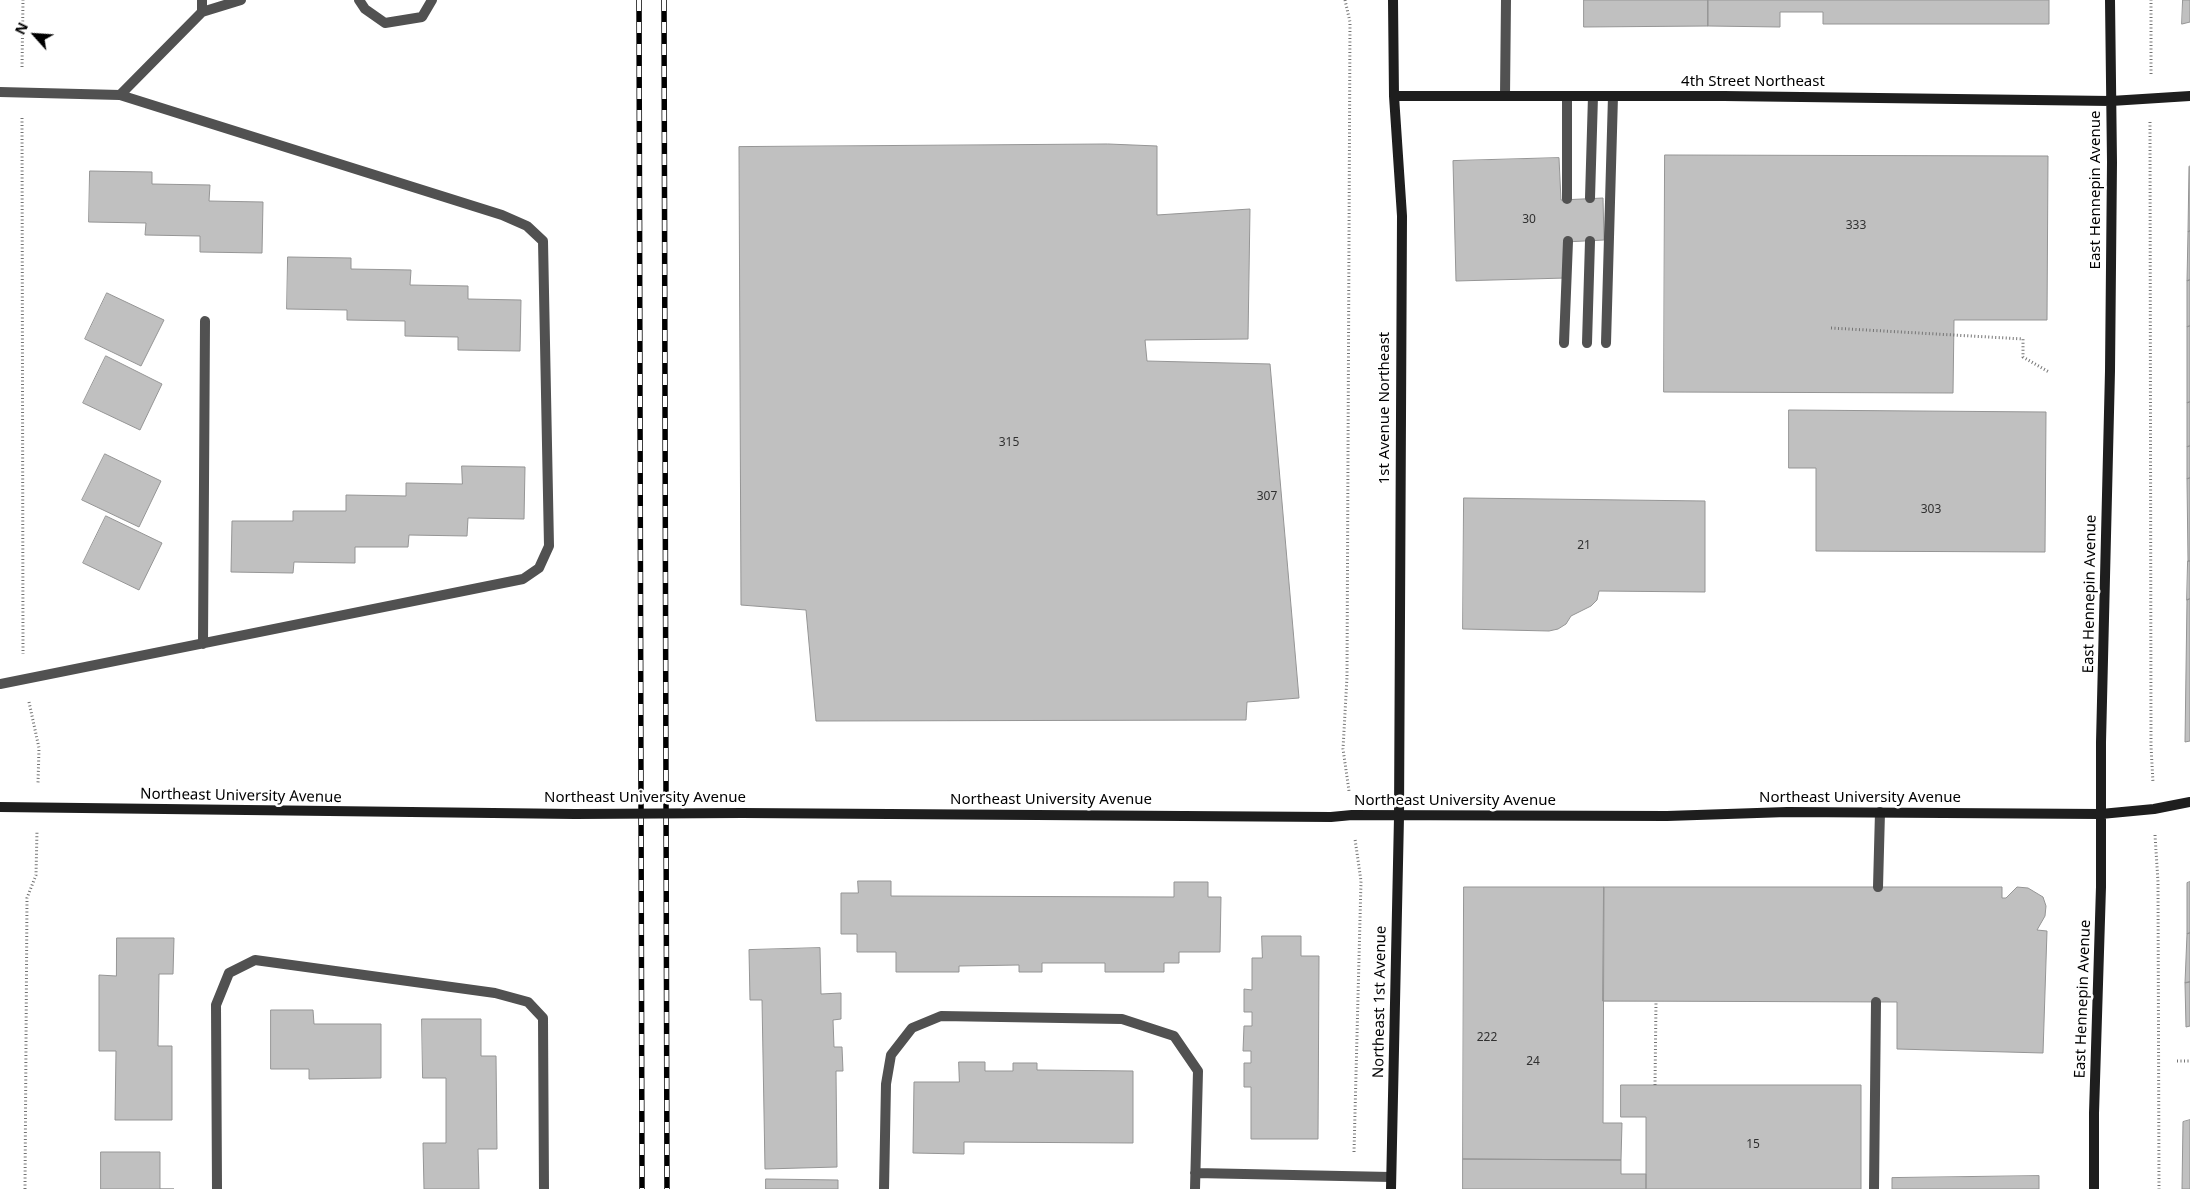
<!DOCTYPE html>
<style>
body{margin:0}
#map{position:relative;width:2190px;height:1189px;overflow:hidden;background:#fff;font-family:"Noto Sans",sans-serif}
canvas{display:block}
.north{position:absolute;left:10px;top:10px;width:50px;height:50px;-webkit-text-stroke:4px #fff;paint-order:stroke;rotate:296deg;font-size:14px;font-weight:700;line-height:20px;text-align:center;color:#000}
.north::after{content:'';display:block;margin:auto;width:18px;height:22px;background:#000;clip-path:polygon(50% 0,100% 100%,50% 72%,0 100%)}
</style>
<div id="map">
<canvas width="2190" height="1189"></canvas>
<div class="north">N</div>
</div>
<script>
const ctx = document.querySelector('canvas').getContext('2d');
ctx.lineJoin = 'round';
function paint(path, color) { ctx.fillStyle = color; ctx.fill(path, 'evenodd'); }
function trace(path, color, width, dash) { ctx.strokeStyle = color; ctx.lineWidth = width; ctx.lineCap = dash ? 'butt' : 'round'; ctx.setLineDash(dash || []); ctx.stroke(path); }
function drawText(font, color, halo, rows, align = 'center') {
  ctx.font = font + ' "Noto Sans",sans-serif'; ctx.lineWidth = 5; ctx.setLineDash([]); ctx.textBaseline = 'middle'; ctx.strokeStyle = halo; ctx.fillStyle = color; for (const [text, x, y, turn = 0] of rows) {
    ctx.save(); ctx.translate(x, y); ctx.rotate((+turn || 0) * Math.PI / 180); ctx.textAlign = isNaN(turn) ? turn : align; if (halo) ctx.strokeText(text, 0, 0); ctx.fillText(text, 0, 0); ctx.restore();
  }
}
const building = new Path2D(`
 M1584,0H1708V26L1584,27Z
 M1708,0H2049V24H1823V12H1780V27L1708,26Z
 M2183,0H2190V22L2182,24Z
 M1108,144L1157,146V215L1250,209L1248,339L1145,340L1147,361L1270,364L1299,698L1247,702L1246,720L816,721L806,610L741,605L739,147Z
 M1665,155L2048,156L2047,320H1954L1953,393L1664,392Z
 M1559,158L1561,200L1603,198L1604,240L1565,242L1566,278L1456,281L1453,161Z
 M2190,166V231L2188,232L2189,167Z
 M90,171L152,172V184L210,185L209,201L263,202L262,253L200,252V236L145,235L146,223L89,222Z
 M2190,231V280L2187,281L2188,232Z
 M288,257L351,258V269L411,270L410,285L468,286V299L521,300L520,351L458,350V337L405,336V321L347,320V310L287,309Z
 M2190,280V326L2187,327V281Z
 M107,293L164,320L141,366L85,339Z
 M2190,326V402L2187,403V327Z
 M106,356L162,384L140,430L83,403Z
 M2190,402V446L2187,447V403Z
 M1789,410L2046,412L2045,552L1816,551V468H1789Z
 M2190,446V478L2187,479V447Z
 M105,454L161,481L139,527L82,500Z
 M462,466L525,467L524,519L468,518L467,536L409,535L408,547H355V563L294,562L293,573L231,572L232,521H293V511H346V495L406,496V483L462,484Z
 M2190,478V561H2188L2187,479Z
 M1464,498L1705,501V592L1599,591L1597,600L1591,606L1571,616L1566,624L1558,629L1549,631L1463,629Z
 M106,516L162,543L139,590L83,563Z
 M2188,561H2190V599L2187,600Z
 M2190,599V741L2185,742L2187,600Z
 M858,881H891V896L1174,897V882H1208V897H1221L1220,952H1179V963H1164V972H1105V963H1042V972H1019V965L959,966V972H896V952H857V934H841V893H858Z
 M2190,882V933L2187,934V883Z
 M1464,887H1604L1603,1123H1622L1621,1160L1463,1159Z
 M1604,887H2002V898H2006L2017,887L2028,888L2043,897L2046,906L2045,916L2037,930L2047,931L2043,1053L1897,1049V1002L1603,1001Z
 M2190,933V982L2185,983L2187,934Z
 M1262,936H1301V956H1319L1318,1139H1251V1087H1244V1063H1251V1051H1243L1244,1026H1252V1012H1244V989L1252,990V958H1262Z
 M117,938H174L173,974H159L158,1046H172V1120H115L116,1051H99V975L116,976Z
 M820,948L821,994L841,993V1019L833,1020L834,1047H842L843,1071H836L837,1167L765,1169L762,1000H750L749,950Z
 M2190,982V1026L2186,1027L2185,983Z
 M271,1010H313L314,1024H381V1078L309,1079V1069H271Z
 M422,1019H481V1056H496L497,1149H478L479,1189H424L423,1143H446V1078H423Z
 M959,1062H985V1071H1013V1063H1037V1070L1133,1071V1143L964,1142V1154L913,1153L914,1082H959Z
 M1621,1085H1861V1189H1646V1117H1621Z
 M2190,1120V1189H2182L2183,1122Z
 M101,1152H160V1189H174H101Z
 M1463,1159L1621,1160V1174H1646V1189H1463Z
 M2039,1176V1189H1892V1178Z
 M766,1179L838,1180V1189H766Z`);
const path = new Path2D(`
 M1345,0L1350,22L1347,677L1343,749L1349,791
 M22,67L23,0
 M2151,74V0
 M22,118L23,654
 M2150,122L2151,746L2153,783
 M1831,328L2023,339V357L2049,372
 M29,702L39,748L38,783
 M2155,835L2158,882L2159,1189
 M2177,1061H2190
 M1655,1085L1656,1002
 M1354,1152L1361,881L1355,839
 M25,1189L27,898L36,875L37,831`);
const service = new Path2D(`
 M1505,96L1506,0
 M1567,96V199
 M1590,198L1593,96
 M1564,343L1568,241
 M1587,343L1590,241
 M1606,343L1613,96
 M1878,887L1880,812
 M1195,1173L1391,1177
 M217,1189L216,1005L229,973L255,960L495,993L528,1002L543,1018L544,1189
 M884,1189L886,1084L891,1055L912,1028L941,1016L1122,1019L1174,1036L1198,1071L1195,1189
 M1874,1189L1876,1002`);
const minor = new Path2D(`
 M359,0L365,9L385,23L422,17L432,0
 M202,12V0
 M0,92L120,95
 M203,644L205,321
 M0,684L523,579L539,568L549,546L543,241L527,226L502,215L120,95L202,12L241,0`);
const secondary = new Path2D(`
 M1394,96H1724L2111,101L2190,96
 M0,807L575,814
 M742,813L1331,817L1352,815L1667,816L1787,812L2101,814L2154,809L2190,802
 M1391,1189L1399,817L1402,216L1394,96L1393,0
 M2094,1189V1113L2101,887V742L2110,371L2112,162L2110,0`);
const rail = new Path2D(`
 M639,0L642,1189
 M664,0L667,1189`);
const secondaryBridge = new Path2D(`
 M575,814L742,813`);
const numberNames = [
 ["30",1529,220],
 ["333",1856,226],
 ["315",1009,443],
 ["307",1267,497],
 ["303",1931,510],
 ["21",1584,546],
 ["222",1487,1038],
 ["24",1533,1062],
 ["15",1753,1145]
];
const streetNames = [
 ["4th Street Northeast",1753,82],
 ["East Hennepin Avenue",2096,190,-90],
 ["1st Avenue Northeast",1385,408,-90],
 ["East Hennepin Avenue",2090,594,-89],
 ["Northeast University Avenue",241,796,1],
 ["Northeast University Avenue",645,798],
 ["Northeast University Avenue",1860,798],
 ["Northeast University Avenue",1051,800],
 ["Northeast University Avenue",1455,801],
 ["East Hennepin Avenue",2083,999,-88],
 ["Northeast 1st Avenue",1380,1002,-89]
];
paint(building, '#c0c0c0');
trace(building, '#959595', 1);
trace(path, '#737373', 3, [1, 2.5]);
trace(service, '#515151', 10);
trace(minor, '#515151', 10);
trace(secondary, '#1e1e1e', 10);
trace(rail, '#000', 5.5);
trace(rail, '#fff', 4, [11]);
trace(secondaryBridge, '#1e1e1e', 10);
drawText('12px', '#303030', null, numberNames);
drawText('15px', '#000', '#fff', streetNames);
</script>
